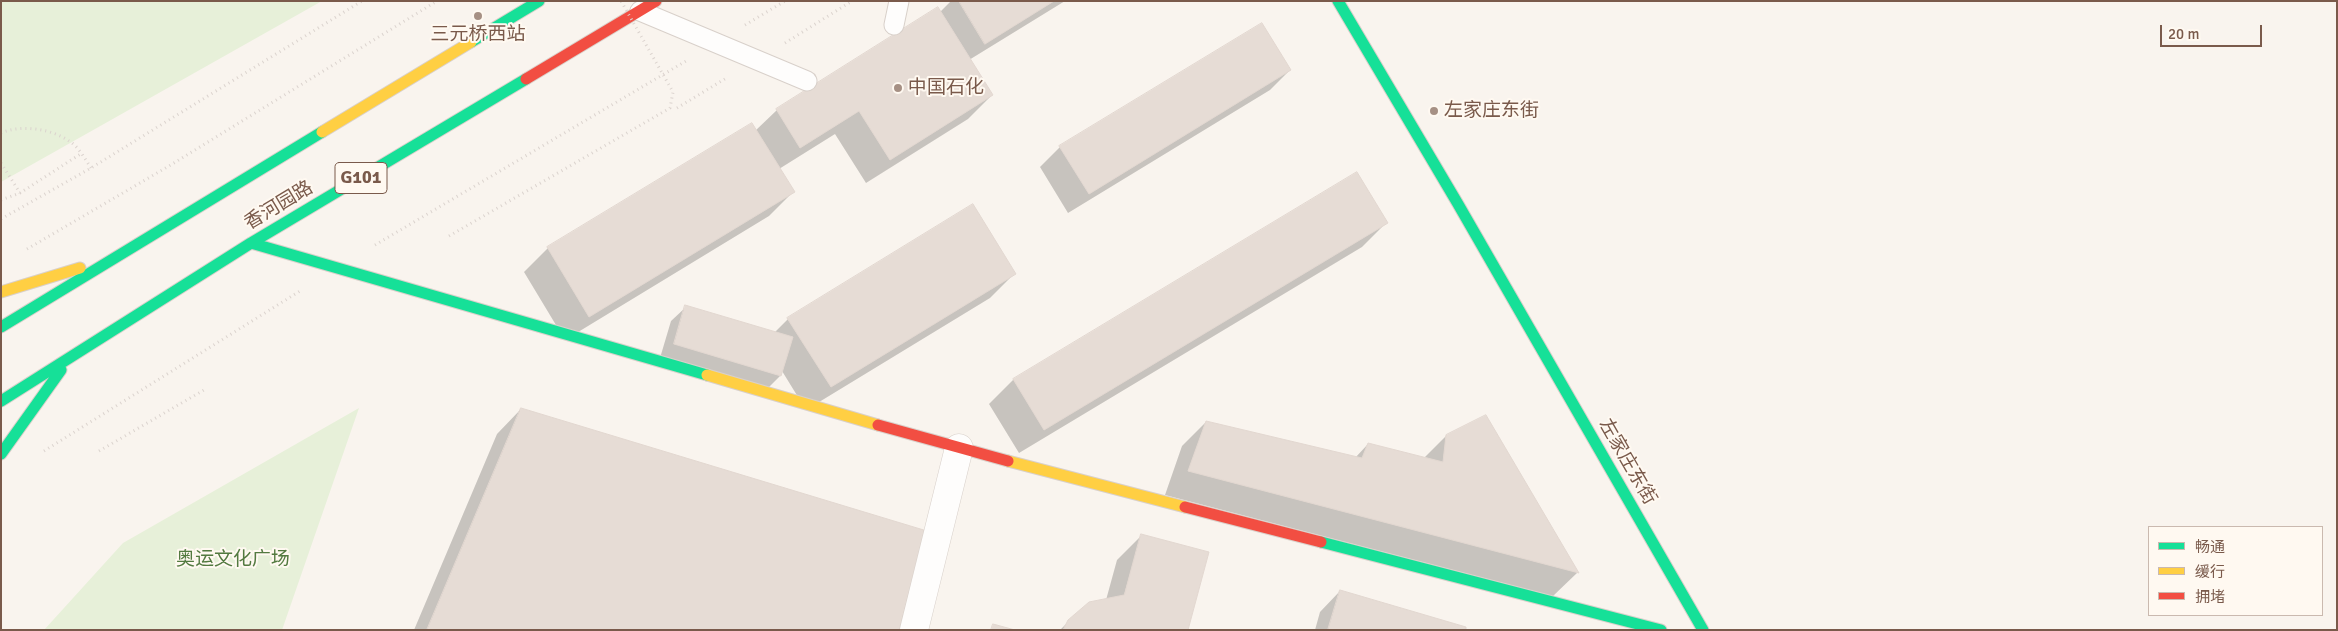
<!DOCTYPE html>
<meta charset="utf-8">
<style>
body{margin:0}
#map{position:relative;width:2338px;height:631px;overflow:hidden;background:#f9f4ee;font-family:Signika,"Noto Sans SC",sans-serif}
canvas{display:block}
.frame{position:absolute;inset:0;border:2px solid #7a5a4b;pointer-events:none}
.legend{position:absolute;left:2148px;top:526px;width:175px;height:90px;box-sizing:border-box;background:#fff9f1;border:1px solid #cab9af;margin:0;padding:6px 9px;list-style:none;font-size:15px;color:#7a5a4b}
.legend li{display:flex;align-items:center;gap:10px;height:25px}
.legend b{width:25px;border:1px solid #cab9af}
.scale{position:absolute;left:2160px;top:25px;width:102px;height:22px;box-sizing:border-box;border:2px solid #7a5a4b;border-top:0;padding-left:6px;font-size:15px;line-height:18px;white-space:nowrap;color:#7a5a4b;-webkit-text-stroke:4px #fff9f1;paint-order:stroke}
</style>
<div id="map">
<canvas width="2338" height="631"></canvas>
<div class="frame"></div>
<ul class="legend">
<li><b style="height:6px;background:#16e098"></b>畅通</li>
<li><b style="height:6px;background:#ffcf43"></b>缓行</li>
<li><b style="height:6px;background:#f24e42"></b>拥堵</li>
</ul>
<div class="scale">20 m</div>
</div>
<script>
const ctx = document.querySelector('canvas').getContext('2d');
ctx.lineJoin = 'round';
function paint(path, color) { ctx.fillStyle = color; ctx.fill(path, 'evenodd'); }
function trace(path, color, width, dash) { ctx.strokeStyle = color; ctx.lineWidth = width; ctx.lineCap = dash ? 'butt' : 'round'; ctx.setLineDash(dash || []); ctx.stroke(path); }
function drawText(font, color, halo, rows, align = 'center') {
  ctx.font = font + ' Signika,"Noto Sans SC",sans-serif'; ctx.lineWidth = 4; ctx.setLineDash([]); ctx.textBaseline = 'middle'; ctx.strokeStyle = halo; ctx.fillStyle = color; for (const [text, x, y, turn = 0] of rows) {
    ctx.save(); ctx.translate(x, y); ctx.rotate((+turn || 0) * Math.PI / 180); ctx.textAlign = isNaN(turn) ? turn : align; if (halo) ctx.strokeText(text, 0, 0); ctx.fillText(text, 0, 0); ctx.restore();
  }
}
const green = new Path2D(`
 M1,1H322L1,182Z
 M359,408L282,630H44L123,543Z`);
const shadow = new Path2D(`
 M951,1H1065L969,60L992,95L968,119L866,183L835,134L779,169L793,192L769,216L565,340L524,272L548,248L752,125L755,131L777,110L940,12Z
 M1290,70L1270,90L1068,213L1040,167L1060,147Z
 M1356,174L1386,223L1362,247L1019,453L989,404L1013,380Z
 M1014,274L990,298L806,410L782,371L780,376L766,390L660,358L671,321L686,307L774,333L788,319Z
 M521,409L898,630H414L497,434Z
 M1486,417L1577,573L1553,596L1165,495L1182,446L1206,422L1355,458L1368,444L1424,458L1446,436Z
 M1141,536L1186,630H1060L1069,621L1106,600L1117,560Z
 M1340,591L1464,630H1315L1320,612Z`);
const building = new Path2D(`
 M959,1H1054L985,44Z
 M938,7L993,95L890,160L859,111L800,148L776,109Z
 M1262,23L1291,70L1089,194L1059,146Z
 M752,123L795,192L589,317L547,247Z
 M1357,172L1388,223L1044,430L1013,379Z
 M973,204L1016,274L831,387L787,318Z
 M685,305L793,337L781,376L674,344Z
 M521,408L927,531L899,630H427Z
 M1486,415L1579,573L1188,471L1206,421L1362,458L1368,443L1443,462L1446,435Z
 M1141,534L1209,552L1188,630H1063L1068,620L1089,602L1124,595Z
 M1340,590L1466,627V630H1328Z
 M993,624L1015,630H991Z`);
const path = new Path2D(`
 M745,25L785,1
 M785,43L852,1
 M677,108L728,77
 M1,133C21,124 52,129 69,141C79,147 85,159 91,168
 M1,163L20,193
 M1,200L20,193L82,153
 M1,219L91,168L362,1
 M375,245L686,61
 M27,249L169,166L437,1
 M44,451L300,291
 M99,451L204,390`);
const lane = new Path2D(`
 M640,11L807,81
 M894,25L899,1`);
const street = new Path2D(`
 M914,630L959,448`);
const fast = new Path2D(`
 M1338,1L1458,204L1703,630
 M471,42L539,1
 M251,243L707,375
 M1,327L322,132
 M1,401L251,243L526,79
 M1,454L61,370
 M1321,542L1661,630`);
const slow = new Path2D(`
 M322,132L471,42
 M1,292L80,268
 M707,375L878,425
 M1008,461L1185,507`);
const jam = new Path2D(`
 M526,79L656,1
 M878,425L1008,461
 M1185,507L1321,542`);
const pathBridge = new Path2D(`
 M449,236L670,108L673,92L621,1`);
const markers = [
 [478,16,5,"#a69084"],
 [898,88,5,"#a69084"],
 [1434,111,5,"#a69084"]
];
const shields = [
 [361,178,52]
];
const shieldNames = [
 ["G101",361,178]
];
const poiNames = [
 ["三元桥西站",478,35,"center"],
 ["中国石化",908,88],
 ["左家庄东街",1444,111]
];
const streetNames = [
 ["香河园路",279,206,-31],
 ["左家庄东街",1627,462,60]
];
const parkNames = [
 ["奥运文化广场",233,560]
];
paint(green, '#e7f0d9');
paint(shadow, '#0003');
paint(building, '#e6dcd5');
trace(building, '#e2d7d0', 1);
trace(lane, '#d8d0ca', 21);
trace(street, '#d8d0ca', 29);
trace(fast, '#d9d0ca', 13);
trace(slow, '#d9d0ca', 13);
trace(jam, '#d9d0ca', 13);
trace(path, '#dbd3ce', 3, [1, 4]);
trace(lane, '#fefdfc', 19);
trace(street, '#fefdfc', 28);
trace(fast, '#16e098', 11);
trace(slow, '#ffcf43', 11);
trace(jam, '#f24e42', 11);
trace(pathBridge, '#dbd3ce', 3, [1, 4]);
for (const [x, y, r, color] of markers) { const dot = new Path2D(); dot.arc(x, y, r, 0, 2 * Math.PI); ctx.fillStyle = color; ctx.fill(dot); trace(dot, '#fff9f1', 2); }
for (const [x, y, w] of shields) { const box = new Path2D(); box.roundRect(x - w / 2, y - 15.5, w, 31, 4); ctx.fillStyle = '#fff9f1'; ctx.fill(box); trace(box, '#7a5a4b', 1); }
drawText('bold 18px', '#7a5a4b', null, shieldNames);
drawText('19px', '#7a5a4b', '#fff9f1', poiNames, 'left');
drawText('19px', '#7a5a4b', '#fff9f1', streetNames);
drawText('19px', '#537a40', '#fff9f1', parkNames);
</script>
